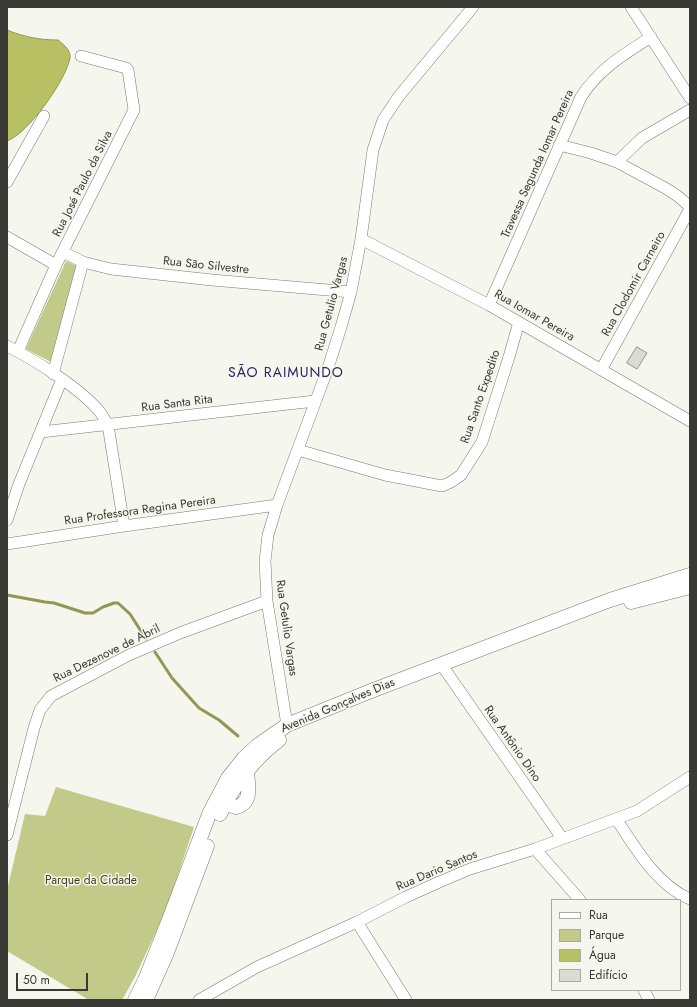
<!DOCTYPE html>
<meta charset="utf-8">
<style>
body{margin:0}
#map{position:relative;width:697px;height:1007px;overflow:hidden;background:#f5f6ed;font-family:Jost,sans-serif}
canvas{display:block}
.frame{position:absolute;inset:0;border:8px solid #383935;pointer-events:none}
.legend{position:absolute;left:551px;top:899px;width:130px;height:92px;box-sizing:border-box;background:#f5f6ed;border:1px solid #a9aaa3;margin:0;padding:5px 7px;list-style:none;font-size:12px;color:#383935}
.legend li{display:flex;align-items:center;gap:8px;height:20px}
.legend b{width:20px;border:1px solid #a9aaa3}
.scale{position:absolute;left:16px;top:973px;width:72px;height:18px;box-sizing:border-box;border:2px solid #383935;border-top:0;padding-left:5px;font-size:12px;line-height:14px;white-space:nowrap;color:#383935;-webkit-text-stroke:3px #f5f6ed;paint-order:stroke}
</style>
<div id="map">
<canvas width="697" height="1007"></canvas>
<div class="frame"></div>
<ul class="legend">
<li><b style="height:5px;background:#fff"></b>Rua</li>
<li><b style="height:11px;background:#c2ca89"></b>Parque</li>
<li><b style="height:11px;background:#b7c063"></b>Água</li>
<li><b style="height:11px;background:#dadcd2"></b>Edifício</li>
</ul>
<div class="scale">50 m</div>
</div>
<script>
const ctx = document.querySelector('canvas').getContext('2d');
ctx.lineJoin = 'round';
function paint(path, color) { ctx.fillStyle = color; ctx.fill(path, 'evenodd'); }
function trace(path, color, width, dash) { ctx.strokeStyle = color; ctx.lineWidth = width; ctx.lineCap = dash ? 'butt' : 'round'; ctx.setLineDash(dash || []); ctx.stroke(path); }
function drawText(font, color, halo, rows, align = 'center') {
  ctx.font = font + ' Jost,sans-serif'; ctx.lineWidth = 3; ctx.setLineDash([]); ctx.textBaseline = 'middle'; ctx.strokeStyle = halo; ctx.fillStyle = color; for (const [text, x, y, turn = 0] of rows) {
    ctx.save(); ctx.translate(x, y); ctx.rotate((+turn || 0) * Math.PI / 180); ctx.textAlign = isNaN(turn) ? turn : align; if (halo) ctx.strokeText(text, 0, 0); ctx.fillText(text, 0, 0); ctx.restore();
  }
}
const green = new Path2D(`
 M66,261L77,266L51,362L26,349Z
 M56,787L194,827L166,910L135,977L122,1000H89L7,951V890L25,814L45,816Z`);
const water = new Path2D(`
 M7,30C24,37 40,40 58,40C64,45 71,50 70,58C66,80 28,134 7,141Z`);
const stream = new Path2D(`
 M7,595L45,602L54,603L85,613H93L103,607L114,603H118L130,614L146,639
 M155,652L172,678L199,708L219,720L238,736`);
const building = new Path2D(`
 M637,347L647,353L637,369L627,363Z`);
const minor = new Path2D(`
 M631,7L690,98
 M559,145L591,153L617,162L667,189L679,197L690,207
 M617,162L642,138L690,110
 M7,182L44,116
 M7,237L56,265
 M361,239L489,305L690,421
 M63,252L83,262L111,269L212,280L351,292
 M489,305L581,97C599,69 623,55 651,37
 M7,346C35,360 80,388 100,412C103,416 105,421 108,425L124,526
 M18,351L56,265L134,110L128,70L126,68L81,56
 M601,370L690,209
 M53,374L83,262
 M41,432L315,401
 M298,450L385,475L442,486L451,482L461,475L482,442L509,357L519,322
 M7,520L19,484L62,379
 M7,544L124,526L277,505
 M441,664L562,838
 M287,725L267,601L265,561L268,535L277,505L328,368L341,327L351,292L361,239L373,150L383,120L399,96L473,7
 M617,820C635,848 658,886 690,899
 M7,835L34,728L40,710L51,696L129,655L180,633L267,601
 M535,849L580,900
 M357,922L406,1000
 M644,990L649,1000
 M199,1000L257,967L357,922L406,897L437,883L470,869L535,849L637,811L690,777`);
const major = new Path2D(`
 M631,602L690,587
 M225,792V796L229,805L236,807C253,803 248,784 247,772
 M220,814C232,787 255,758 279,740
 M135,1000L145,980L170,917L210,812L228,778L244,758L257,746L287,725L371,691L610,600L690,575
 M146,1000L166,955L207,846`);
const streetNames = [
 ["Travessa Segunda Iomar Pereira",538,164,-66],
 ["Rua José Paulo da Silva",83,184,-63],
 ["Rua São Silvestre",206,266,6],
 ["Rua Clodomir Carneiro",634,284,-61],
 ["Rua Getulio Vargas",332,304,-75],
 ["Rua Iomar Pereira",534,316,30],
 ["Rua Santo Expedito",481,397,-71],
 ["Rua Santa Rita",177,404,-7],
 ["Rua Professora Regina Pereira",140,511,-8],
 ["Rua Getulio Vargas",286,628,82],
 ["Rua Dezenove de Abril",107,654,-26],
 ["Avenida Gonçalves Dias",338,706,-23],
 ["Rua Antônio Dino",512,744,55],
 ["Rua Dario Santos",437,871,-23]
];
const parkNames = [
 ["Parque da Cidade",91,881]
];
const quarterNames = [
 ["SÃO RAIMUNDO",286,374]
];
paint(green, '#c2ca89');
paint(water, '#b7c063');
trace(water, '#919855', 1);
trace(stream, '#919855', 3);
paint(building, '#dadcd2');
trace(building, '#92938a', 1);
trace(minor, '#797a72', 12);
trace(major, '#797a72', 15);
trace(minor, '#fff', 11);
trace(major, '#fff', 14);
drawText('12px', '#383935', '#f5f6ed', streetNames);
drawText('12px', '#3d4119', '#f5f6ed', parkNames);
ctx.letterSpacing = '1px';
drawText('14px', '#35235e', '#f5f6ed', quarterNames);
ctx.letterSpacing = '0px';
</script>
